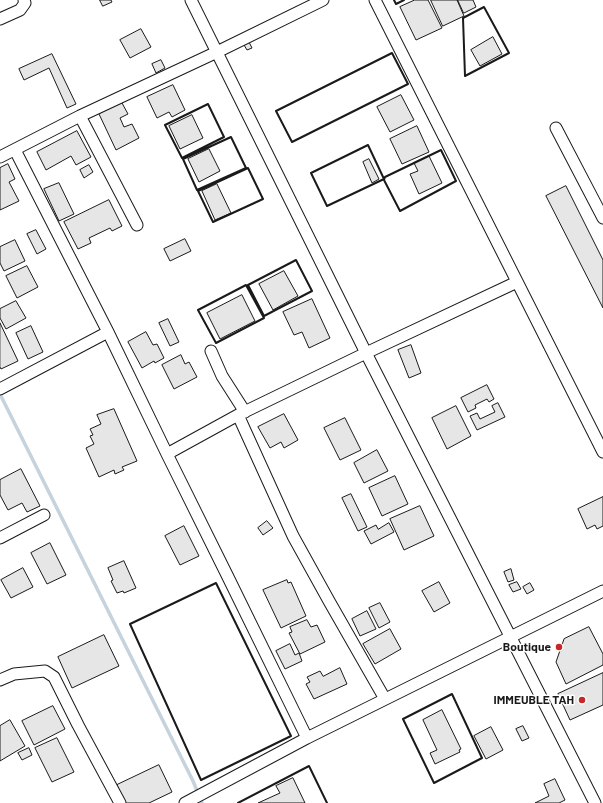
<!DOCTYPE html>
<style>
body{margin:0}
canvas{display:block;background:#fff}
</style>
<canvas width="603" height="803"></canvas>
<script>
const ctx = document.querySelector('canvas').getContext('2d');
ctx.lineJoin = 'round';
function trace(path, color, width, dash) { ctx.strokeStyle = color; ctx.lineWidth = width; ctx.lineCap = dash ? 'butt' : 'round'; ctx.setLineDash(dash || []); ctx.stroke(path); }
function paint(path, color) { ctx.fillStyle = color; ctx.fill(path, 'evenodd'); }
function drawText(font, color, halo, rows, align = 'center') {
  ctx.font = font + ' Barlow,sans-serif'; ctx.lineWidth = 3; ctx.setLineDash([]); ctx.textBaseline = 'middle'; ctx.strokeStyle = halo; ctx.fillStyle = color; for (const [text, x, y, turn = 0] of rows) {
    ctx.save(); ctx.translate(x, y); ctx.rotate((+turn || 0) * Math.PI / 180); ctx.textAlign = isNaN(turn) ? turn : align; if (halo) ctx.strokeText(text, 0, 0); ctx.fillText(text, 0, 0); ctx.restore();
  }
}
const stream = new Path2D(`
 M0,394L193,781L202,803`);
const building = new Path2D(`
 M100,0H111L112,2L103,6Z
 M415,0H428L442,28L416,40L400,7Z
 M431,0H457L464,16L443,26Z
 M458,0H473L476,7L464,13Z
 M141,29L151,47L130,58L120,40Z
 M493,37L502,54L480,66L471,50Z
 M249,42L252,48L247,50L244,45Z
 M52,54L76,104L67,108L49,68L24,80L19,69Z
 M161,60L165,68L156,73L152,64Z
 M173,85L185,110L172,117L169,112L157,118L147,97Z
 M401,95L414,120L390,132L377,107Z
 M122,103L128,114L120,118L124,127L132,124L139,138L116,150L99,114Z
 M192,115L203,138L180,149L169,126Z
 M417,126L429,152L402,164L390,139Z
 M77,131L91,157L76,165L71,156L46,170L37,152Z
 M209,149L220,171L199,182L188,159Z
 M429,156L442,183L419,194L410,174L418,171L414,163Z
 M369,159L379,179L372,183L363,162Z
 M8,164L15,179L9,182L19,201L0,210V168Z
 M89,165L93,172L84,178L80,170Z
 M59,183L74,214L59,221L44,189Z
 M217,184L231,213L215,220L202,191Z
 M566,186L603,260V308L546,196Z
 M109,200L122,226L112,231L110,228L89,238L91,243L78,249L64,222Z
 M36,230L46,249L37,254L27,234Z
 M185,239L191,251L170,261L164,249Z
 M15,240L25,261L4,271L0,263V247Z
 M27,266L38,287L17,298L6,276Z
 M284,271L298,296L273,310L259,284Z
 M242,295L255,321L220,339L207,313Z
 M312,299L330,338L309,348L302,332L294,335L283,312Z
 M16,301L26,318L6,329L0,318V309Z
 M168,319L179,342L170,346L159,323Z
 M0,323L18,361L1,369L0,367Z
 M31,326L43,352L28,359L16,333Z
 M146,332L153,345L157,344L164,358L155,363L154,361L142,368L128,342Z
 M411,345L421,373L409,378L398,350Z
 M181,355L185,364L189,362L197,377L174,389L162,365Z
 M487,385L494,399L489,402L487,399L475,405L476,408L468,412L461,398Z
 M498,403L505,417L477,430L470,416L477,413L480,419L495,412L492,406Z
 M456,406L471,436L447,449L432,418Z
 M114,409L137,461L122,467L124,470L115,474L114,470L99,477L86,448L94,444L90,436L93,435L90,429L101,424L97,415Z
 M284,414L298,440L284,448L281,442L270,448L258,427Z
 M345,418L361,450L340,460L324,428Z
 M377,450L388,471L364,483L354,463Z
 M21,469L40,506L27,512L22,503L8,510L0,495V480Z
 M395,476L408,504L382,516L369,488Z
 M351,494L367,527L358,531L342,498Z
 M603,497V526L597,529L595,525L587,529L578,509Z
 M420,506L434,536L404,550L390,519Z
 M267,521L273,528L263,535L258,528Z
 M389,523L394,532L371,544L364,531L376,525L378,529Z
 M184,526L199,556L180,565L165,536Z
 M50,543L66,575L47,584L31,553Z
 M124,561L136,588L124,593L123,591L117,593L111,581L113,580L108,568Z
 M23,568L33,587L11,598L1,580Z
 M511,569L514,580L508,582L504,572Z
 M287,580L288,583L291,582L306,616L281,628L263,590Z
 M439,582L450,603L434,612L422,591Z
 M517,582L521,589L513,592L509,585Z
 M530,583L534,590L527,594L523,587Z
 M380,603L390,622L379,628L369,608Z
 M367,611L376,629L360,636L352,619Z
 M307,620L311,627L317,625L325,642L300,654L289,633L292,632L290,627Z
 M589,627L603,654V665L566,684L556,662L564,639Z
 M390,629L401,649L375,664L363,644Z
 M104,635L119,666L72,688L58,657Z
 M290,644L295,655L299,653L302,661L285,669L276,651Z
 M340,668L347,684L314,699L306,684L310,682L307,677L320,671L323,676Z
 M603,673V705L570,720L558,694Z
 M53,706L65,729L34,745L22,721Z
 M442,710L461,749L459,750L460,752L435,764L430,753L437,750L423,720Z
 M10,720L25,746L0,761V726Z
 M523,726L529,738L522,741L516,729Z
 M491,727L503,750L486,759L474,736Z
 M57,738L74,772L52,782L35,748Z
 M29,748L32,755L22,760L18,753Z
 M159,765L172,792L149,803H125L117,785Z
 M293,778L305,803H258L280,793L276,786Z
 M555,779L565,800L559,803H535L549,796L544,784Z`);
const street = new Path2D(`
 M191,0L366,353L595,803
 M375,0L603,452
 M0,19L20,10L25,3L24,0
 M80,116L137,225
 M556,128L603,218
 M15,150L108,332L167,454L227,575L307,738
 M0,157L80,116L217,52L323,0
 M211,351L222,376L245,412
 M0,389L108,332
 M238,415L293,536L329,601L385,699
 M167,454L238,415L366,353L517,282
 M0,538L44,515
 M0,680L14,674L45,671L54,677L78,725L120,803
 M185,803L307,738L603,591`);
const wall = new Path2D(`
 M394,0L396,4L404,0
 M484,7L509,53L465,76L463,18Z
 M392,53L408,84L292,142L276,111Z
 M208,104L224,137L182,158L165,125Z
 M231,137L246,168L197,190L183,159Z
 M368,145L384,179L327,206L311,173Z
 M441,150L456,181L400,211L384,180L385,177Z
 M248,168L263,199L213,222L198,191Z
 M296,260L312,291L264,316L248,285Z
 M246,285L264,318L216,343L198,310Z
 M216,583L291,736L201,780L130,624Z
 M452,694L482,758L434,783L403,719Z
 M238,803L309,766L327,803`);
const markers = [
 [559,647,4,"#c62828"],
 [582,700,4,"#c62828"]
];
const poiNames = [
 ["Boutique",551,647],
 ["IMMEUBLE TAH",574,700]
];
trace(stream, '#c6d2dc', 3.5);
paint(building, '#e6e6e6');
trace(building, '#1a1a1a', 1);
trace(street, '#1a1a1a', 13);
trace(street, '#fff', 11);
trace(wall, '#1a1a1a', 2);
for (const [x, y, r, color] of markers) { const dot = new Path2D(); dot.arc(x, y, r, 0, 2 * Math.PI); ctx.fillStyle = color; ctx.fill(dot); trace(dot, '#fff', 1.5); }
drawText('bold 12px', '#1a1a1a', '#fff', poiNames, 'right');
</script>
